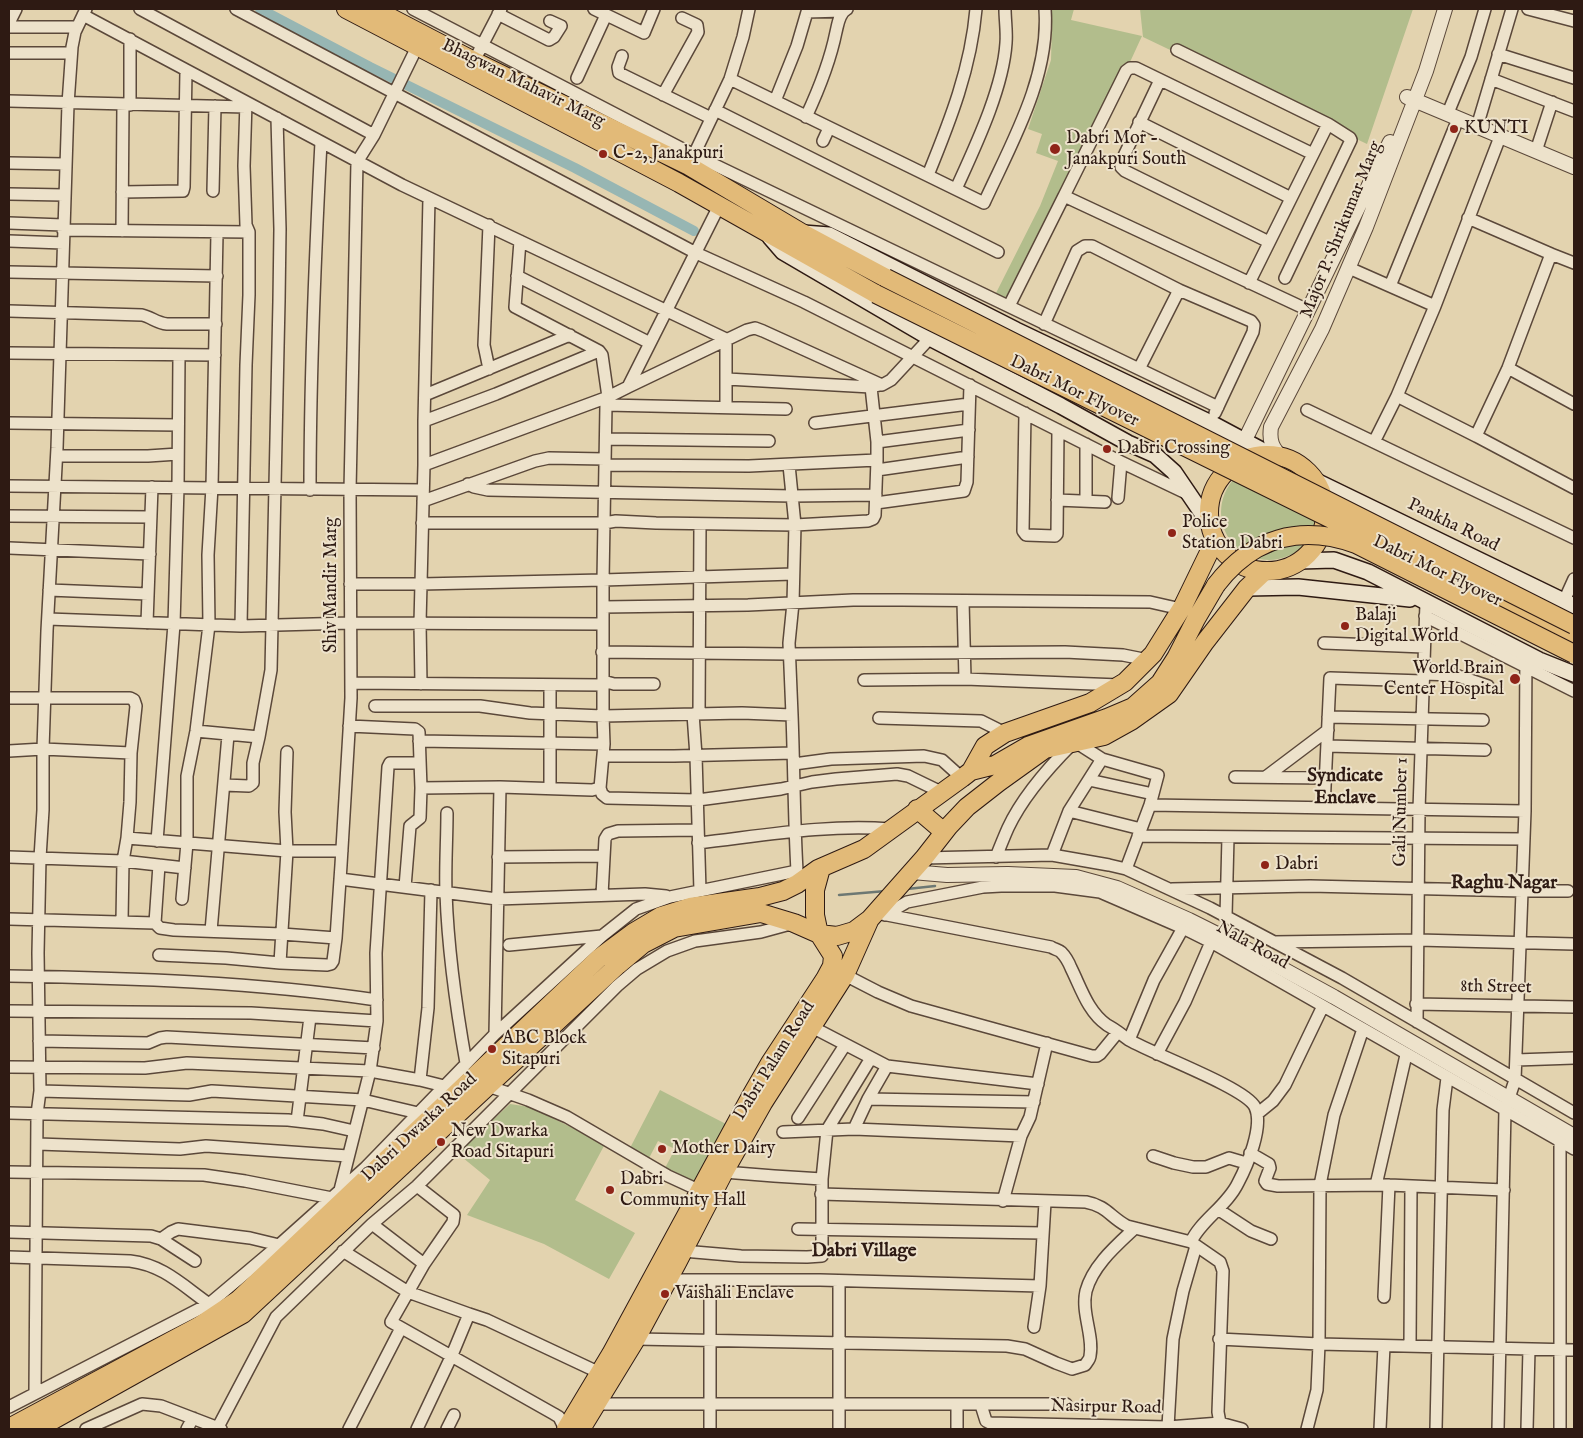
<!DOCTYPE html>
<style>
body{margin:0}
#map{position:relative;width:1583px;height:1438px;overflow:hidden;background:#e3d3af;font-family:"IM FELL English",serif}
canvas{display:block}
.frame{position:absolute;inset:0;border:10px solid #2e1a13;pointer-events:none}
</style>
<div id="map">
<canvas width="1583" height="1438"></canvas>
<div class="frame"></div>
</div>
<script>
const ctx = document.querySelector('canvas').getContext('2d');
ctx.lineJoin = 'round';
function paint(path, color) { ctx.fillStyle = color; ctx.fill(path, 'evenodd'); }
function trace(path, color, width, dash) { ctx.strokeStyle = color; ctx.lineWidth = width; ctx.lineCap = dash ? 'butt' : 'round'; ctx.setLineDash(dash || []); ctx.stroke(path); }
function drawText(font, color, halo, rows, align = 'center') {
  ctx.font = font + ' "IM FELL English",serif'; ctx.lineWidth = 4; ctx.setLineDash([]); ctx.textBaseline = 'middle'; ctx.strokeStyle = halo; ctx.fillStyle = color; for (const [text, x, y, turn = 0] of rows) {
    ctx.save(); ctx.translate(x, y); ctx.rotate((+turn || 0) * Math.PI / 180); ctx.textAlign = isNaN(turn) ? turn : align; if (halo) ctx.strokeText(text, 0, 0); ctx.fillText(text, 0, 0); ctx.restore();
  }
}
const green = new Path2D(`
 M1050,9H1074L1071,20L1142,36L1119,86L1009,301L995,295L1040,206L1058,161L1036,153L1042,134L1028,129L1051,60L1052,24Z
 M1140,9H1413L1367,144L1143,37Z
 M1221 512a48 48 0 1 1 96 0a48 48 0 1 1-96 0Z
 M660,1090L726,1124L695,1185L664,1170L675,1149L658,1141L648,1160L629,1150Z
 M510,1104L530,1107L605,1144L575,1200L635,1233L609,1279L544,1244L467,1215L490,1180L457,1153Z`);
const stream = new Path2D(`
 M907,889L935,886
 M839,895L886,891`);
const canal = new Path2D(`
 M260,9L370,67L575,168L694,231`);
const minor = new Path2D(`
 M140,9L374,135
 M236,9L696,253L804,302L1121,462L1188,494
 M413,9L694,155L1218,407
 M594,9L644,33L654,9
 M1528,9L1574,21
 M498,14L549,40L554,37L561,26L550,21
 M83,15L402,185L726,339V407
 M9,23L16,9
 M9,27H77
 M130,39V105
 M1177,50L1328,124L1350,138L1351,140L1285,278
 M9,53H71
 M1498,54L1574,78
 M622,56L618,67L619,73L711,118
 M474,61L501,9
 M577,78L606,15
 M730,79L984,203C1012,142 1050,77 1045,9
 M1491,79L1574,111
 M1160,80L1122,160L1121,167L1125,171L1269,242
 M663,95L698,32L697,25L682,18
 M9,101L246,107
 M775,101L797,46L807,12L843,11
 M1450,108L1471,57L1485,9
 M715,110L998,252
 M806,117C819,89 830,62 836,32C838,24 839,13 847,9
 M1479,120L1512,9
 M1139,122L1291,198
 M823,141L829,128
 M1538,145L1552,102
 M691,161L730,79L743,37L749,9
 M9,163L65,164
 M928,175C950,121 971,68 976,9
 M956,189C975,147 1003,89 1006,43C1007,32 1005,20 1005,9
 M213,191L215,106
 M122,192L183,191L184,187L186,71
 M9,194L64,195
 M1468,218L1551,254
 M9,223L63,225
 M63,230L249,232
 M122,231L123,104
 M9,241L63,243
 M1574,263L1551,254L1508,368L1476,436L1574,488
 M1349,268L1435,306L1397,396L1476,436
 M9,272L217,276
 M517,276L650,343
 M1249,283L1328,124
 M1390,286L1458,119
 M1009,306L1064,196
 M1435,306L1500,137
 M1308,310L1064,196L1126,71L1130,68H1136L1313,154
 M9,311L142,315C151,317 157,323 167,324H216
 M1044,324L1077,251L1085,246H1092L1179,290L1251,321L1254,325L1253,332L1215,413
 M9,353L215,355
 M1508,368L1574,404
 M489,369L484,345L489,225
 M1139,369L1179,290
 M727,379L871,387L880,385
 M628,387L747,330L755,328L763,331L882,385L891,380L930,338
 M871,387L877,442V460
 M425,395L570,335
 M606,405L786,409
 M1307,410L1574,538
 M1025,413L1023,531L1026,535L1055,536L1057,534L1058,430
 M424,421L496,394L599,351
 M9,423L178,425
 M815,423L969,404
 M606,439L769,441
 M877,442L969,430
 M1374,442L1397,396
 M57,456H148L178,454
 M424,465V421L429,198
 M789,465L795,525L793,603L789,643L792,715
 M877,470L968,457
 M468,484L474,487L488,490L792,496L876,495
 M9,486L423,490
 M310,490C310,373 315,257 321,142
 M1118,498L1121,462
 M1057,500L1105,502
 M423,501L535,461L549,458L605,459
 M1086,501V444
 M876,503L964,491L967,482L970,385
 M9,516L151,517
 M422,523H604L616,521L656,523L795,525L868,521L873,519L875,515L877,460L749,466L605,465
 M9,548L150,554
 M350,584H421L603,580L606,405L608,397L602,355L599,351L515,307L520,241
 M49,590L148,594
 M963,601L965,679
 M1564,601L1574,579
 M603,607L748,605L853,600H902L1150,602L1181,609
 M1425,616L1574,691
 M48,619L241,626L350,623L602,624
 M147,623L152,487
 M241,626L246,365L249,295V232L246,225L244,166L246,102
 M1324,643L1424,647
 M602,652L789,654L1065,652L1123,655L1148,660
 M1423,674L1455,675L1488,686
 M864,680L965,679L1119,685
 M603,681L614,684H654
 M351,683L603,685
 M421,684L420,623L424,465L608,397L628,387L719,206
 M9,698H130L134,700L136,706L131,753L130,802L127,838L123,861L122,921
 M375,706H480L530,713L603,716V580L793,574
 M693,714L696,756L700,891
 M699,714L700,524
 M1328,717L1483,720
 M879,718L981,721L1005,733
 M349,726L415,729L419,732L421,788L420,818L410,826L405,887
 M196,731L259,737
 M419,741L604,744L603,716L742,713L792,715C794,767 794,819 797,871
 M1077,743L1102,759L1158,775L1150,805
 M604,744L600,788L602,794L607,798L698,800L781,789L812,782L836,779L897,774L908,776L941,792
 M1327,746L1485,750
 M9,751L43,749L131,753
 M604,756H674L793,753
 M794,764L831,759L924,756L942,760L962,778
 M1267,776L1328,730
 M1235,777L1326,778
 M1089,780L1153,794
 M224,785L249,786L253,783V763L259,737L271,670L279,301L280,229L277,118
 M421,788L500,787
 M550,788V685
 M1324,808L1330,678L1423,681
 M1069,811L1141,829
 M447,813C447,840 445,867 446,893C448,951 456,1007 466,1063
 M1138,836L1524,839
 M127,838L287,851H342
 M157,841L174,624L178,487L179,356
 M698,843C761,836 826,824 890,829
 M1052,855L1069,811L1102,759
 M9,857L123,861L185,868
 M498,857L604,856
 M996,857C1000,847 1004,837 1008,828C1023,796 1048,768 1072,744
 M924,858L1052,855L1109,865L1126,869L1210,908L1342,978L1574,1113
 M1126,869L1150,805L1525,811L1526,653
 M340,879L497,899L645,894L666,896
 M1172,889L1310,886L1523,891H1568
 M602,895L605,839L608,834L618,831L698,830
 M182,899L187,843V776L196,731L209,625L208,555L212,487L217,233
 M882,914L1051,947C1054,949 1059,950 1061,952C1065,956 1069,963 1071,968C1081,988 1088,1012 1107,1025C1115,1029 1122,1035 1129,1040C1153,1054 1246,1088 1255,1107C1264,1126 1247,1166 1238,1183C1227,1206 1200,1221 1191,1242
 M885,915L907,902L983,887L1001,886H1055L1100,892L1183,928L1211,942L1574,1149
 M1226,916L1228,837
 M9,919L155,923L160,928L174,930L282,934L336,938
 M155,923L159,865
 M211,931L228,735
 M1274,942L1418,940L1574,944
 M509,945L602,936
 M159,955L226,958L280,963L327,965L331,964L333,961L336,938L341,865L351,698L350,490L357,162L374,135L417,47
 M280,963L287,851L285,812L287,752
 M845,975L878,992L911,1006L1092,1056H1097L1100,1054L1118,1032
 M9,976C132,978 255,982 377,1000
 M1416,1004L1574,1007
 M9,1011L251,1013L377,1021
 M1417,1022L1419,810L1426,603
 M812,1027L887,1066L1038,1084
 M495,1034L500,787L592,790L600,788
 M1129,1040L1154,980L1183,928
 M39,1041L148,1043L160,1038L167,1037L374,1048
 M1157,1054L1185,1002L1211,942
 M1516,1060L1574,1058
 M9,1067L145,1068L187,1063L370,1071L420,1080L444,1086L449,1089
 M420,1080L428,1008L431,890
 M488,1086L528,1100L567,1117L668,1176L705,1193
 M40,1091L189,1095L212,1091L363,1100L418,1113
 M868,1099L1034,1102
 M9,1113L288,1120L323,1124L354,1131
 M1257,1114L1273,1101L1285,1085L1323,1006
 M798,1118L845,1045
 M297,1121L310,1017
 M854,1129L868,1099L887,1066
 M783,1132L854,1129L1021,1136
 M38,1144L180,1149L206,1146L348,1156
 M1250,1153L1269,1164L1270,1168L1265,1181L1267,1184L1278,1186L1389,1185L1504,1190
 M1153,1156L1174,1163L1193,1167H1206L1229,1158L1246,1163
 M9,1172L204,1175L245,1181L332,1198
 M724,1172L774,1176L822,1179
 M1376,1185L1406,1055
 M417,1186L454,1215L453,1222L424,1264
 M340,1190L370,1071L377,1021L376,953L388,767L390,763H420
 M821,1194L1086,1202C1107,1206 1110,1217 1127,1226L1191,1242L1220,1262L1223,1271L1218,1412L1220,1423
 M1003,1201L1021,1136L1030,1117L1047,1043
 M1219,1210L1251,1231L1271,1239
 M798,1229L1043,1233
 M9,1232L151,1236L161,1239L195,1261
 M161,1239L171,1232L178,1229L250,1238L279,1245
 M343,1251L408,1292L469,1314
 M683,1251L741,1256L807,1257L822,1256V1179L827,1130L871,1058
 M9,1257L130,1261C163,1265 182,1285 209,1304
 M668,1280H820L1040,1286
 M710,1280V1429
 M1384,1297L1389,1185
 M1034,1327L1040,1286L1045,1202
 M636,1339L1007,1346L1025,1349L1056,1363L1072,1369L1085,1365C1087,1362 1090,1359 1090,1356C1094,1336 1081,1313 1086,1291C1093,1265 1117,1245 1135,1228
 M1219,1339L1319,1344L1574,1350
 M1410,1346L1411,1186
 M35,1393L37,1114L40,1091L38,953L40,858L43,810V749L47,631L57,448L68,104L72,47L75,32L86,9
 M597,1404H1066
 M981,1405L986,1421L990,1423L1168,1427L1220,1423L1242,1429
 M9,1407L209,1304L279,1245L365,1168L495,1034L602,936L636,909L670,897L797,871V884
 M1168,1427L1173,1339L1183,1291L1196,1246
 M86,1429L142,1404L161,1406L221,1429
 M187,1429L193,1418
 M217,1429L276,1317L372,1224
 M349,1429L401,1328
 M417,1429L452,1355L469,1314L487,1320L600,1373
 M447,1429L454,1415
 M565,1429L559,1417L554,1414L391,1322L424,1264L372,1224L417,1186L617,986L637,969L667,951L695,941L761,932L794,923
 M839,1429V1281
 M957,1429V1404
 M1307,1429L1317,1390L1319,1344L1320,1185L1334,1115L1363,1029
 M1380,1429L1384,1346
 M1436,1429L1443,1110L1447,1078
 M1498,1429L1505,1110L1515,1080L1525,811
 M1527,1429L1529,1349
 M1560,1429V1140`);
const tertiary = new Path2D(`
 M1407,97L1574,167
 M1245,440L1390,142
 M1282,458C1272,448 1269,441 1271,427L1322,329L1366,227L1426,71L1445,9
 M912,872L947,875L1008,874L1076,877L1117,888L1189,920L1239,945L1334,997L1574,1136`);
const secondary = new Path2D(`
 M803,233L829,235L1016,330L1211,423L1271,455
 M770,237L783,252L930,338L1061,406L1128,443L1155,455L1174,472L1210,525
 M1314,480L1574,606
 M1299,561L1334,560L1368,572L1539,660L1574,674
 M1247,588L1298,587L1410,599`);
const primary = new Path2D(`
 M346,9L679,183L876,294
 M374,9L474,61L689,166L802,233L886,278
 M1209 513a58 58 0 1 1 116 0a58 58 0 1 1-116 0Z
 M1493,599L1574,641
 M971,771L995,765L1028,746L1107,718L1133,707L1160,683L1176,658L1196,619L1216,585
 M917,809L944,832
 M9,1428L199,1326L238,1300L599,958L634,932L661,916L690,907L760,897L783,891L797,884L818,869L864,849L962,778L971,771L985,746L1005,733L1090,703L1125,682L1153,654L1183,606L1215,540
 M37,1429L243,1314L618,965L643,944L674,928L761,913L794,923L819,934L837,936L854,931L870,919L924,858L949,826L967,807L999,782L1045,749L1104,736L1131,721L1169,694L1205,642L1247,588L1265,571
 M566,1429L611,1354L751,1096L770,1063L825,979L832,966L833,956L819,934L815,915V890L821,868
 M581,1429L636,1339L677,1263L724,1172L763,1103L845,975L869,921`);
const primaryBridge = new Path2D(`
 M886,278L1574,625
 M876,294L1493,599
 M1216,585C1252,538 1300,524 1356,544L1574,654`);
const markers = [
 [1454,129,5,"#8f2418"],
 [1055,149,6,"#8f2418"],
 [603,154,5,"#8f2418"],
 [1107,449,5,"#8f2418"],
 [1172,533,5,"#8f2418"],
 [1345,626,5,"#8f2418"],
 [1515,679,6,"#8f2418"],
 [1265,865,5,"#8f2418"],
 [492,1049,5,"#8f2418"],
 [441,1142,5,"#8f2418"],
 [662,1149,5,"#8f2418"],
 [610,1190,5,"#8f2418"],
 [665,1294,5,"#8f2418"]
];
const streetNames = [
 ["Bhagwan Mahavir Marg",523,84,26],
 ["Major P. Shrikumar Marg",1342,230,-68],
 ["Dabri Mor Flyover",1074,392,26],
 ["Pankha Road",1453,526,26],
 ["Dabri Mor Flyover",1437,572,26],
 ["Shiv Mandir Marg",332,585,-90],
 ["Gali Number 1",1402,812,-89],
 ["Nala Road",1252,946,29],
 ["8th Street",1496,988,1],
 ["Dabri Palam Road",775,1061,-58],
 ["Dabri Dwarka Road",420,1128,-43],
 ["Nasirpur Road",1106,1408,1]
];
const poiNames = [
 ["KUNTI",1464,129],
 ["Dabri Mor -",1066,139],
 ["Janakpuri South",1066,160],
 ["C-2, Janakpuri",613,154],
 ["Dabri Crossing",1117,449],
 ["Police",1182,523],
 ["Station Dabri",1182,544],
 ["Balaji",1355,616],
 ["Digital World",1355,637],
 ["World Brain",1504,669,"right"],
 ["Center Hospital",1504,690,"right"],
 ["Dabri",1275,865],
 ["ABC Block",502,1039],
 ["Sitapuri",502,1060],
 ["New Dwarka",451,1132],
 ["Road Sitapuri",451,1153],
 ["Mother Dairy",672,1149],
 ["Dabri",620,1180],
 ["Community Hall",620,1201],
 ["Vaishali Enclave",675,1294]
];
const neighbourhoodNames = [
 ["Syndicate",1345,777],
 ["Enclave",1345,799],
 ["Raghu Nagar",1504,884],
 ["Dabri Village",864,1252]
];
paint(green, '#b2bd8c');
trace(stream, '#6d7873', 2.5);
trace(canal, '#97b6b3', 10);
trace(minor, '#5b483a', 14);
trace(tertiary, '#5b483a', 16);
trace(secondary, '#2e1a13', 18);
trace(primary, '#2e1a13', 20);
trace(minor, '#ede2cb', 11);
trace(tertiary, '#ede2cb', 14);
trace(secondary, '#ede2cb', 15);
trace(primary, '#e2ba78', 18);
trace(primaryBridge, '#2e1a13', 20, []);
trace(primaryBridge, '#e2ba78', 18);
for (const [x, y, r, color] of markers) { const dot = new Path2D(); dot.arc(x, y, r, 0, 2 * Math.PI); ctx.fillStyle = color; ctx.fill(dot); trace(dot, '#ede2cb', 2); }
drawText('18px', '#2e1a13', '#ede2cb', streetNames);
drawText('18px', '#2e1a13', '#ede2cb', poiNames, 'left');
drawText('bold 19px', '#2e1a13', '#ede2cb', neighbourhoodNames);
</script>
